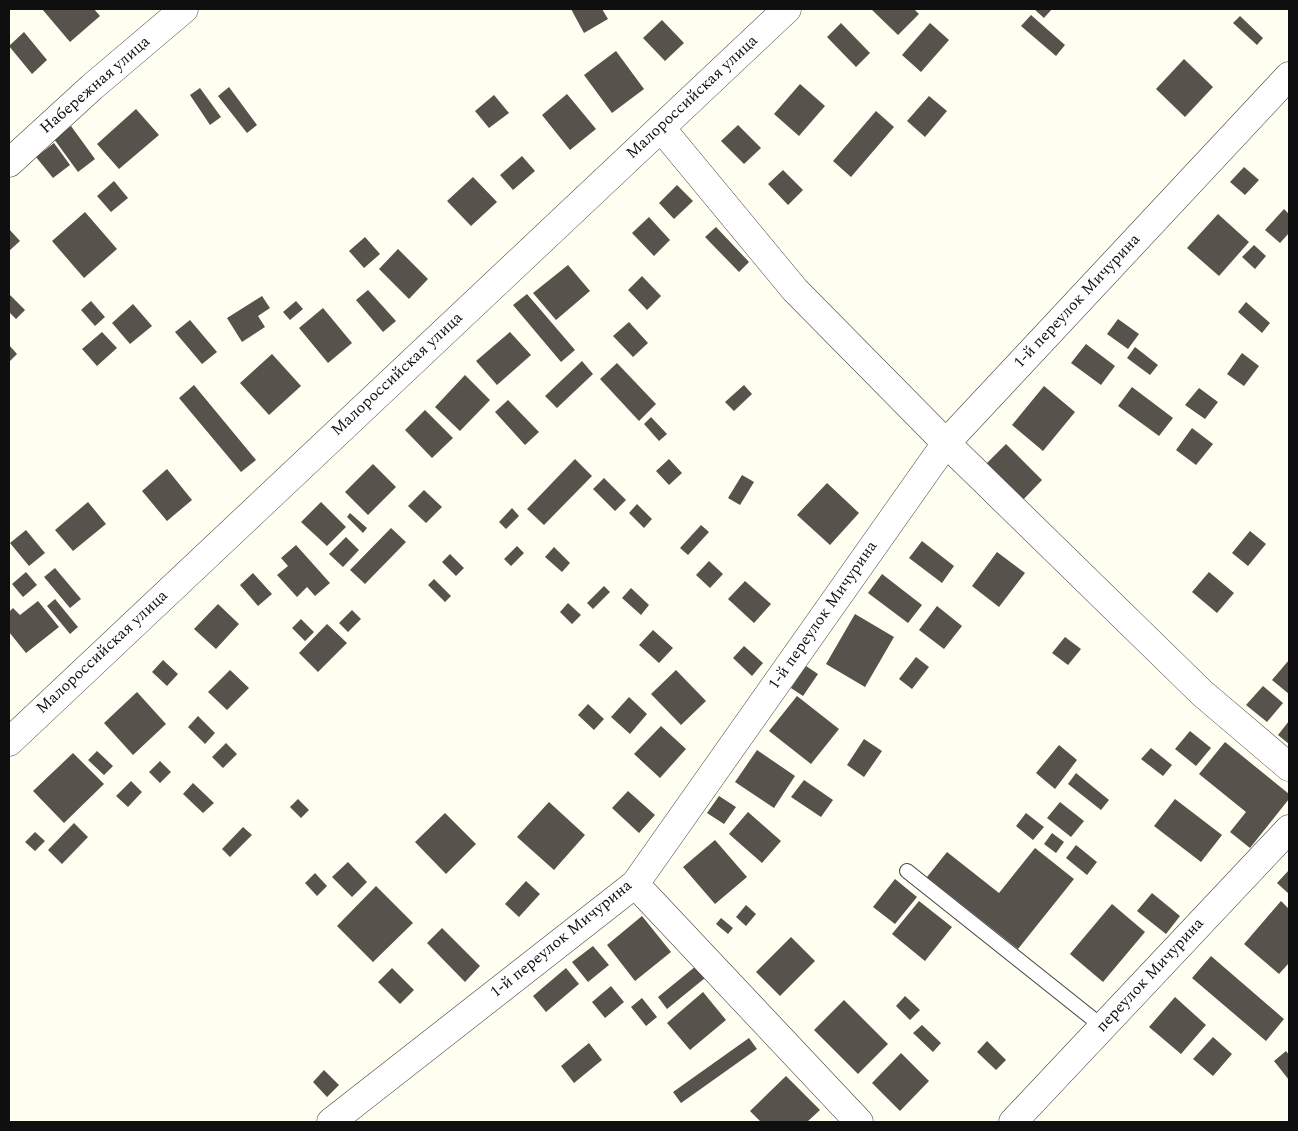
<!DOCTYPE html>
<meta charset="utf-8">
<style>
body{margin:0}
#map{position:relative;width:1298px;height:1131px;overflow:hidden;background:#fefef1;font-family:Spectral,serif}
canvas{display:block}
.frame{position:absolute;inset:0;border:10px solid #0f0f0f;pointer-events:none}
</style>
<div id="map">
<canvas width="1298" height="1131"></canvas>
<div class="frame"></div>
</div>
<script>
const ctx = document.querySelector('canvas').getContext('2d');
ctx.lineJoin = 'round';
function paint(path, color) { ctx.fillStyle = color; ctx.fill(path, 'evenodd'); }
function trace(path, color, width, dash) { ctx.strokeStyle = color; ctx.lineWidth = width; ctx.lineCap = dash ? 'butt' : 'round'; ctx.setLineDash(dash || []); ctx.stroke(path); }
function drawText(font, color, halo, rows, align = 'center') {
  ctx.font = font + ' Spectral,serif'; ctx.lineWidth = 5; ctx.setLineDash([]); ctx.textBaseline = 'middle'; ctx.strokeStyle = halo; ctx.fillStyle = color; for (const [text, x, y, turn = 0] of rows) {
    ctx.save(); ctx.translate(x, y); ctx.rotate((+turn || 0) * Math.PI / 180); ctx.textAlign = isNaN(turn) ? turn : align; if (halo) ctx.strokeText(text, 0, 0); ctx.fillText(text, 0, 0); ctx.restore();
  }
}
const building = new Path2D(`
 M42,9H94L100,16L70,42Z
 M571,9H602L608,19L584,33Z
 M871,9H914L919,14L898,35Z
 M1034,9H1052L1044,18Z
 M1031,15L1065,45L1056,56L1021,26Z
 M1240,16L1263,38L1257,45L1233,23Z
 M662,20L684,43L665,61L643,38Z
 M841,23L870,53L856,67L827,37Z
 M930,23L949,40L921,72L902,55Z
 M24,32L47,60L32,74L9,46Z
 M616,51L644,89L612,113L584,75Z
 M1184,59L1213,87L1185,117L1156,89Z
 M800,84L825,106L799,136L774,114Z
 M229,87L257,125L247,133L218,96Z
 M200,88L221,117L210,125L190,95Z
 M567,94L596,129L570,150L542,115Z
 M494,95L509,113L489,128L475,111Z
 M929,96L947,111L925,137L907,121Z
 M136,109L159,135L119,169L97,144Z
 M876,111L894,127L851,177L833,161Z
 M738,125L761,148L744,164L721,141Z
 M71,126L95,159L78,172L54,139Z
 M54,143L70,165L53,178L36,157Z
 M522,156L535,171L513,190L500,175Z
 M1244,167L1259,180L1245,195L1230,182Z
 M783,170L803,190L788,205L768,184Z
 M473,177L497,202L471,226L447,201Z
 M114,181L128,198L111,212L97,196Z
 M677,185L693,201L674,219L659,203Z
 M1284,209L1289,214V233L1280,243L1265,230Z
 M85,212L117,249L84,278L52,241Z
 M1218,214L1249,242L1219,276L1187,248Z
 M649,217L670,240L654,256L632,233Z
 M716,227L749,262L739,272L705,237Z
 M9,229L20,241L9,251Z
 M365,237L380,254L364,268L349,251Z
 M1254,245L1266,256L1255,269L1242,257Z
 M398,249L428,279L409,299L379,269Z
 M568,265L590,291L556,320L533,293Z
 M642,276L661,296L647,310L628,290Z
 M368,290L396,321L383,332L356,300Z
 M9,294L25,310L16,319L9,312Z
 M527,294L575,350L561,362L513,305Z
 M262,296L270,308L258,316L265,327L242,342L227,318Z
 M91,301L105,317L95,326L81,310Z
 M296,301L303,309L290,320L283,312Z
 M1246,302L1270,323L1262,333L1238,312Z
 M133,304L152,326L130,344L112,323Z
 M323,308L352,343L328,363L299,328Z
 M1118,319L1139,334L1128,349L1107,334Z
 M190,320L217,352L202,364L175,332Z
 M629,322L648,343L633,357L613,336Z
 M102,332L117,348L97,366L82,349Z
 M510,332L531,355L497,385L476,361Z
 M1086,344L1115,366L1101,385L1071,363Z
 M9,345L17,354L9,362Z
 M1135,347L1158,365L1150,375L1127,358Z
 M1242,353L1259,366L1244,386L1227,374Z
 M272,354L301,386L269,415L240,383Z
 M582,361L593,374L557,408L545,396Z
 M617,363L656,404L639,421L600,379Z
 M465,375L490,400L460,431L435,407Z
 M194,385L256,460L241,472L179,398Z
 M744,385L752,394L734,411L725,402Z
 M1044,386L1075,412L1043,451L1012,425Z
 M1132,387L1173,418L1159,436L1118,406Z
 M1199,388L1218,402L1205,419L1185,405Z
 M508,400L539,432L525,445L495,412Z
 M425,410L453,438L432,458L405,430Z
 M651,417L667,434L659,441L644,424Z
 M1192,428L1213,444L1196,465L1176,450Z
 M1006,444L1042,480L1022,501L986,464Z
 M575,459L592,476L544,525L527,509Z
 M669,459L682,473L669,485L656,471Z
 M373,464L396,487L368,515L345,492Z
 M167,469L192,500L167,521L142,491Z
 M742,475L754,482L740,505L728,498Z
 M604,478L626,500L615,511L593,489Z
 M827,483L859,513L830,545L797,515Z
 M424,490L442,507L426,523L408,506Z
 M88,502L106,524L73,551L55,530Z
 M321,502L346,527L327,546L301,522Z
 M637,504L652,519L644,528L629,513Z
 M512,508L519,516L506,529L499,522Z
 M350,513L367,528L363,533L347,517Z
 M701,525L709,532L688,555L680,548Z
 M391,528L406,542L365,584L350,570Z
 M26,530L45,553L29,566L10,543Z
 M1250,531L1266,544L1248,566L1232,553Z
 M346,537L359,550L343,567L329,554Z
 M922,541L954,566L942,583L909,558Z
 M296,545L330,583L315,596L307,587L297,597L277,575L288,566L281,558Z
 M517,546L524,553L511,566L504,559Z
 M554,547L570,563L562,572L545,557Z
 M997,552L1025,573L999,607L972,586Z
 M450,554L464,568L456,576L442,562Z
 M709,561L723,574L710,588L696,575Z
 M55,568L81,599L70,608L44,577Z
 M26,572L37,585L23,597L12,584Z
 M1209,572L1234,593L1217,613L1192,592Z
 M253,573L272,594L258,606L240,585Z
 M882,574L922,605L908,623L868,593Z
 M434,579L451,596L445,602L428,585Z
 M745,581L771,604L754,623L728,599Z
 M604,586L610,592L593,609L587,603Z
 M631,588L649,605L641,615L622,598Z
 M55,599L78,627L70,634L47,606Z
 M38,601L59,627L26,653L9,632V612L13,608L20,615Z
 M568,603L581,615L572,624L560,612Z
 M218,604L239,624L216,649L194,629Z
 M937,606L962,626L944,649L919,630Z
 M352,610L361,619L348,632L339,623Z
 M855,614L894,637L865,687L826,664Z
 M301,619L314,632L305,641L292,628Z
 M327,624L347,643L318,672L299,653Z
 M653,630L673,648L659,663L639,645Z
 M1065,637L1081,649L1068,665L1052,653Z
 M744,646L763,663L752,676L733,658Z
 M916,657L929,667L912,689L899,679Z
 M163,660L178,674L167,686L152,672Z
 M1289,660V694L1272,680Z
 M806,666L818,674L803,696L791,688Z
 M230,670L249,688L227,710L208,692Z
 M676,670L706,701L681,725L651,694Z
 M1263,686L1283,703L1267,722L1246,705Z
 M137,692L166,724L133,755L104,723Z
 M797,696L839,729L811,764L769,731Z
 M629,697L647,714L630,734L611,717Z
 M588,704L604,719L594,730L578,715Z
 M198,716L215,733L205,744L188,727Z
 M1289,721V744L1278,735Z
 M661,726L686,749L660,778L634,754Z
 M1190,731L1211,748L1196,766L1175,749Z
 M864,739L882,751L864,777L847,765Z
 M1225,742L1289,794V799L1250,848L1230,832L1246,812L1199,774Z
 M226,743L237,754L223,768L212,757Z
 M1059,745L1077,760L1055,789L1036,773Z
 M1151,748L1172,765L1163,776L1141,759Z
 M757,750L795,776L774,808L735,782Z
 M97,751L113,766L104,775L88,760Z
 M73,753L104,784L64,823L33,791Z
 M160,761L171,772L160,783L149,772Z
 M1076,773L1109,800L1101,810L1068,784Z
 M804,780L833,800L821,817L791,797Z
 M131,781L142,792L128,807L116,796Z
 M193,783L214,803L203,813L183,794Z
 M628,791L655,815L639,833L612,808Z
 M719,796L736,807L724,824L707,813Z
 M298,799L309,810L301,818L290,807Z
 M1175,799L1222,835L1201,862L1154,826Z
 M549,802L585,835L554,870L517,837Z
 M1060,802L1084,821L1071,837L1047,818Z
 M748,812L781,841L762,863L729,834Z
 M445,813L476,844L446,874L415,842Z
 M1026,813L1044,827L1033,840L1016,826Z
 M74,823L88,837L62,864L48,850Z
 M243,827L252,835L230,857L222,849Z
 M35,832L45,841L35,851L25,842Z
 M1052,833L1064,842L1056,853L1044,844Z
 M715,840L747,877L715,904L683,867Z
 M1076,845L1097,862L1087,875L1066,858Z
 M1035,848L1074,879L1018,949L927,877L947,852L999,893Z
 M348,862L367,882L352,897L332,877Z
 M1289,870V894L1277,883Z
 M315,873L327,886L317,896L305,883Z
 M895,879L917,897L895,924L873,907Z
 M526,881L540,894L519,917L505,904Z
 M376,886L413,923L373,962L337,926Z
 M1152,893L1180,916L1166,934L1137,911Z
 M919,901L952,927L925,961L892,934Z
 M1281,901L1289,909V963L1279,974L1244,944Z
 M1112,904L1145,932L1103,982L1070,954Z
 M746,905L756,914L746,926L736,917Z
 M642,916L671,952L635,981L607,945Z
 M721,918L733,928L728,934L716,924Z
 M442,928L480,966L465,982L427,943Z
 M791,937L815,961L780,996L756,972Z
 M593,946L609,965L588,982L572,962Z
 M1211,956L1284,1019L1266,1041L1192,978Z
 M696,966L705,978L667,1009L658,997Z
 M392,968L414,990L400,1004L378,982Z
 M566,968L579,984L546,1012L533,996Z
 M611,986L624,1002L605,1018L592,1002Z
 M703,992L726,1020L690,1050L667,1023Z
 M905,996L920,1010L910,1020L896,1006Z
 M1175,997L1206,1025L1181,1054L1149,1027Z
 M642,998L657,1017L646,1026L631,1007Z
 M844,1000L888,1044L858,1074L814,1030Z
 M922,1025L941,1043L933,1052L913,1033Z
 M1213,1037L1232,1054L1213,1076L1193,1059Z
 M749,1038L757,1049L681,1103L673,1092Z
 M987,1041L1006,1060L996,1070L977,1052Z
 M589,1043L602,1060L574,1083L561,1066Z
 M1286,1051L1289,1055V1080L1274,1061Z
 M901,1053L929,1081L900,1111L872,1083Z
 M324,1070L339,1085L327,1097L313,1082Z
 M786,1076L820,1110L807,1122H761L750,1111Z`);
const lane = new Path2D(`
 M907,871L1103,1027`);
const street = new Path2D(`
 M661,128L795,290L946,443L1202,693L1289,767
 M9,163L92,87L184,9
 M9,742L787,9
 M635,884L859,1122
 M331,1122L635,884L946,443L1289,76
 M1013,1122L1289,829`);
const streetNames = [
 ["Набережная улица",96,86,-41],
 ["Малороссийская улица",693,98,-43],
 ["1-й переулок Мичурина",1078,302,-47],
 ["Малороссийская улица",398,375,-43],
 ["1-й переулок Мичурина",824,616,-55],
 ["Малороссийская улица",103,653,-43],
 ["1-й переулок Мичурина",562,940,-39],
 ["переулок Мичурина",1151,976,-47]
];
paint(building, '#57524c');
trace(lane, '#424242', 16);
trace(street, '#424242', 29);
trace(lane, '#fff', 14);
trace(street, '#fff', 28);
drawText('16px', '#0f0f0f', '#fff', streetNames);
</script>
